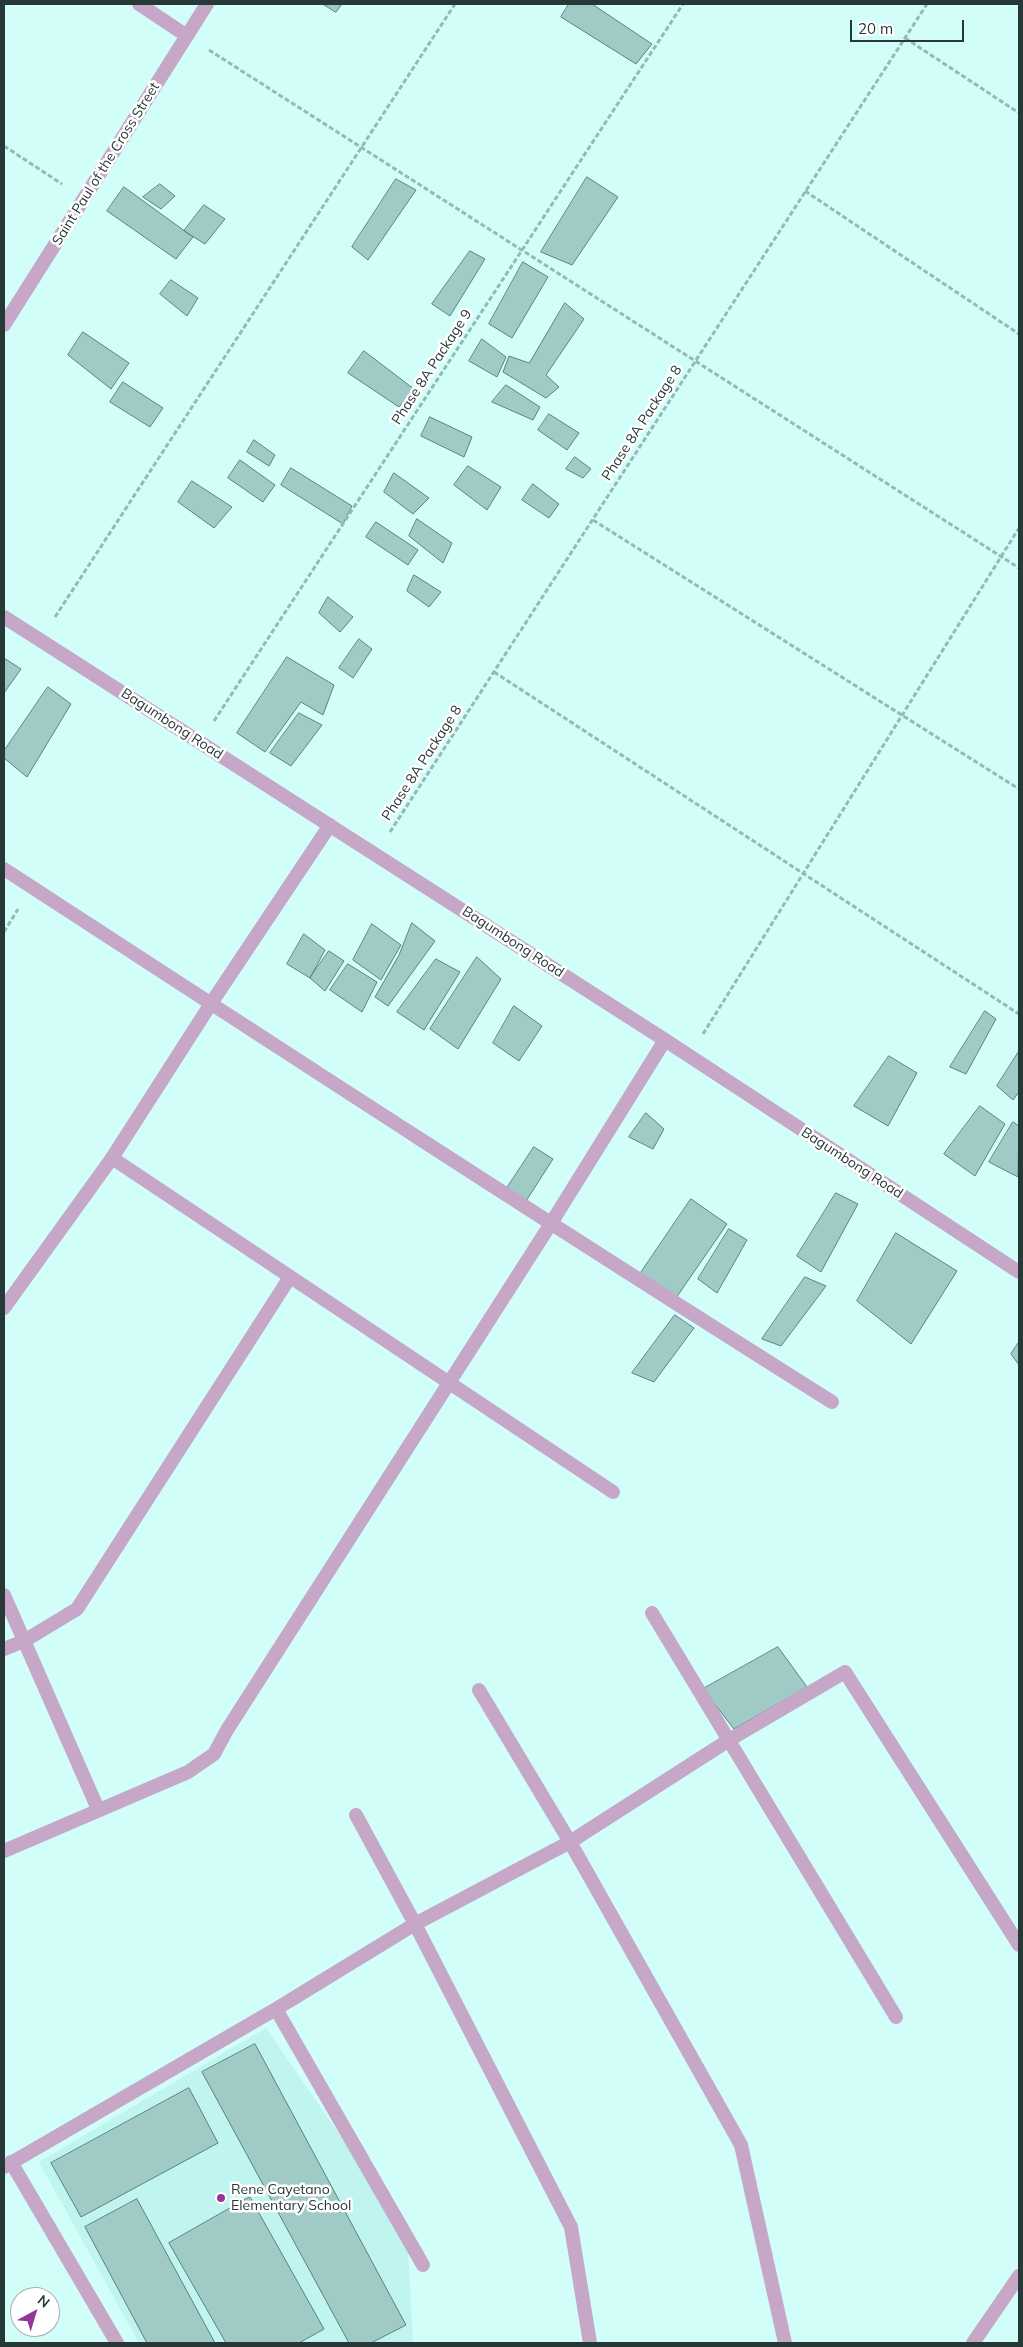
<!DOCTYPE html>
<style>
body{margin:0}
#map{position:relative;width:1023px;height:2347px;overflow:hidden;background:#d2fefa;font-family:Mulish,sans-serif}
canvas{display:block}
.frame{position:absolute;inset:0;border:5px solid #273937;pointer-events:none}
.north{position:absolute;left:10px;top:2287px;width:50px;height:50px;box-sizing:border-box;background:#fff;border:1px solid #a9b0af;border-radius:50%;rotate:39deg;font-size:14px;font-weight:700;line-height:20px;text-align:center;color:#273937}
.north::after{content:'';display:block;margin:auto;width:18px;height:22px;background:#96349a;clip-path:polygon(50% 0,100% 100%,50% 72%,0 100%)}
.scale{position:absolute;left:850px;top:20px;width:114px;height:22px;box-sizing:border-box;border:2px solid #273937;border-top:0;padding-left:6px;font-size:15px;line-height:18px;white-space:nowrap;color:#273937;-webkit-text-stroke:4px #fff;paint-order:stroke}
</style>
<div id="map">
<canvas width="1023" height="2347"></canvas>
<div class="frame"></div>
<div class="north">N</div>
<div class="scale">20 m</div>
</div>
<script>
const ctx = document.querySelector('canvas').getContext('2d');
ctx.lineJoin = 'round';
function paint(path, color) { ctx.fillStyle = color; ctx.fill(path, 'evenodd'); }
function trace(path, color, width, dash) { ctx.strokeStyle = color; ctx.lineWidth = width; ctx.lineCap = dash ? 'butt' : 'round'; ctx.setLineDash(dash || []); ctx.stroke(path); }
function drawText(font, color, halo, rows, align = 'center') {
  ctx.font = font + ' Mulish,sans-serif'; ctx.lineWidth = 5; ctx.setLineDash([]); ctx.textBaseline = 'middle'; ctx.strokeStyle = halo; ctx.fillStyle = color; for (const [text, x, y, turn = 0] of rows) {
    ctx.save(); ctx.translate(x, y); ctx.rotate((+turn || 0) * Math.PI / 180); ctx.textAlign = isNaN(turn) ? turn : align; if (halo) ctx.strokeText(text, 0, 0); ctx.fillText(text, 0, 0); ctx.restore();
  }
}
const built = new Path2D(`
 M266,2028L407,2233L413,2343H139L39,2162Z`);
const building = new Path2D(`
 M323,4H342L336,12Z
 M569,4H592L652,44L636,64L561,17Z
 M587,177L618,197L572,265L541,252Z
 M396,179L416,190L368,260L352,247Z
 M160,184L175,196L161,209L143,197Z
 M124,187L193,237L176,259L107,211Z
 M204,205L225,219L205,244L184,231Z
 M470,251L485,259L450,316L432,304Z
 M523,262L548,277L512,338L489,324Z
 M171,280L198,298L187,316L160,294Z
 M565,303L584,319L546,375L559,387L546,398L503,372L509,356L529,363Z
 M83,332L129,363L111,389L68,355Z
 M482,339L506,357L497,377L469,361Z
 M364,351L414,389L399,407L348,373Z
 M123,382L163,408L150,427L110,402Z
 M506,385L540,407L533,420L492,402Z
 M549,414L579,433L567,450L538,430Z
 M430,417L472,437L464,457L421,436Z
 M254,440L275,455L269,466L247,452Z
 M575,457L591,469L583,478L566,469Z
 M240,460L275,485L263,502L228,478Z
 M468,466L501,487L487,510L454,485Z
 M291,468L352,506L343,524L281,485Z
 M394,473L429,498L413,514L384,492Z
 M192,481L232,507L214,528L178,502Z
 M533,484L559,504L549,518L522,500Z
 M417,519L452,543L443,563L409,536Z
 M376,522L418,550L408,565L366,537Z
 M414,575L441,592L429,607L407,591Z
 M328,597L353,617L340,632L319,613Z
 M359,639L372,649L353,678L339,668Z
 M287,657L334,685L323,715L301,702L265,752L237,733Z
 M4,658L21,669L4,693Z
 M48,687L71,704L27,777L4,758V751Z
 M299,713L322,725L291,766L270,753Z
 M412,923L435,941L388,1006L375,997L399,955Z
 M372,924L401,945L381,980L353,960Z
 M304,934L325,950L310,978L287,964Z
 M329,951L344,961L325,991L310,978Z
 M477,957L501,979L458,1049L430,1029Z
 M436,959L460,972L424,1030L397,1012Z
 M348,964L377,982L362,1012L330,990Z
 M514,1006L542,1026L519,1061L493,1043Z
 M985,1011L996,1019L966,1074L950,1067Z
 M1019,1051V1092L1013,1100L997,1086Z
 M889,1056L917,1073L888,1126L854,1106Z
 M980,1106L1005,1124L975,1176L944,1154Z
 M646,1113L664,1129L653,1149L629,1137Z
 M1013,1122L1019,1126L1018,1177L989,1162Z
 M534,1147L553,1159L526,1201L507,1188Z
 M836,1193L858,1204L821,1272L797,1256Z
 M691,1199L727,1224L676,1298L640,1274Z
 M729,1229L747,1240L717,1293L698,1279Z
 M896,1233L957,1271L911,1344L857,1301Z
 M805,1277L826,1286L781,1346L762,1339Z
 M675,1315L694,1328L654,1382L632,1373Z
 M1019,1342V1365L1011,1354Z
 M778,1647L807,1687L734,1729L703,1689Z
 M255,2044L406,2325L371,2343H349L202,2072Z
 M189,2088L218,2143L81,2217L51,2163Z
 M250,2197L324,2329L299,2343H226L169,2243Z
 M137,2199L215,2343H147L85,2227Z`);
const path = new Path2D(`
 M905,38L1019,113
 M209,50L1019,568
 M4,146L62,184
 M805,191L1019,334
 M593,520L1019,789
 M55,617L455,4
 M494,672L1019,1014
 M214,721L683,4
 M390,832L927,4
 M4,932L18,909
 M703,1034L1019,528`);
const service = new Path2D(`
 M112,1158L613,1492
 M973,2343L1019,2276`);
const minor = new Path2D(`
 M139,4L187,36
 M4,325L207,4
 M4,869C279,1048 554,1227 832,1402
 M4,1595L98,1809
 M652,1613L896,2017
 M4,1649L24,1641L77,1609L290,1277
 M479,1690L570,1842L741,2145L785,2343
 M356,1815L415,1924L571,2227L590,2343
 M4,1851L188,1772L214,1754L227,1730L550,1225L665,1040
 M276,2009L423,2265
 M11,2162L117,2343
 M4,2167L276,2009L415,1924L570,1842L729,1740L845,1672L1019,1945`);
const tertiary = new Path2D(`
 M4,617L665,1040L1019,1272
 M4,1308L112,1158L212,1002L330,825`);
const markers = [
 [221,2198,5,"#96349a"]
];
const streetNames = [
 ["Saint Paul of the Cross Street",106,164,-58],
 ["Phase 8A Package 9",432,367,-57],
 ["Phase 8A Package 8",642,423,-57],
 ["Bagumbong Road",172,724,33],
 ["Phase 8A Package 8",422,763,-57],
 ["Bagumbong Road",513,942,33],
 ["Bagumbong Road",852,1163,33]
];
const poiNames = [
 ["Rene Cayetano",231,2190],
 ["Elementary School",231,2206]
];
paint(built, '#bff4ef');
paint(building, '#9fcac6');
trace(building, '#5a837f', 1);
trace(path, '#96b9b5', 3, [5, 2.5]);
trace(service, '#c7a7c7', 14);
trace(minor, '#c7a7c7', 14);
trace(tertiary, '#c7a7c7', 14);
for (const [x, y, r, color] of markers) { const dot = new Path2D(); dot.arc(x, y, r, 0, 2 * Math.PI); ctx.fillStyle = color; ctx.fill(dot); trace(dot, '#fff', 2); }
drawText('14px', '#273937', '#fff', streetNames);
drawText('14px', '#273937', '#fff', poiNames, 'left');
</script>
